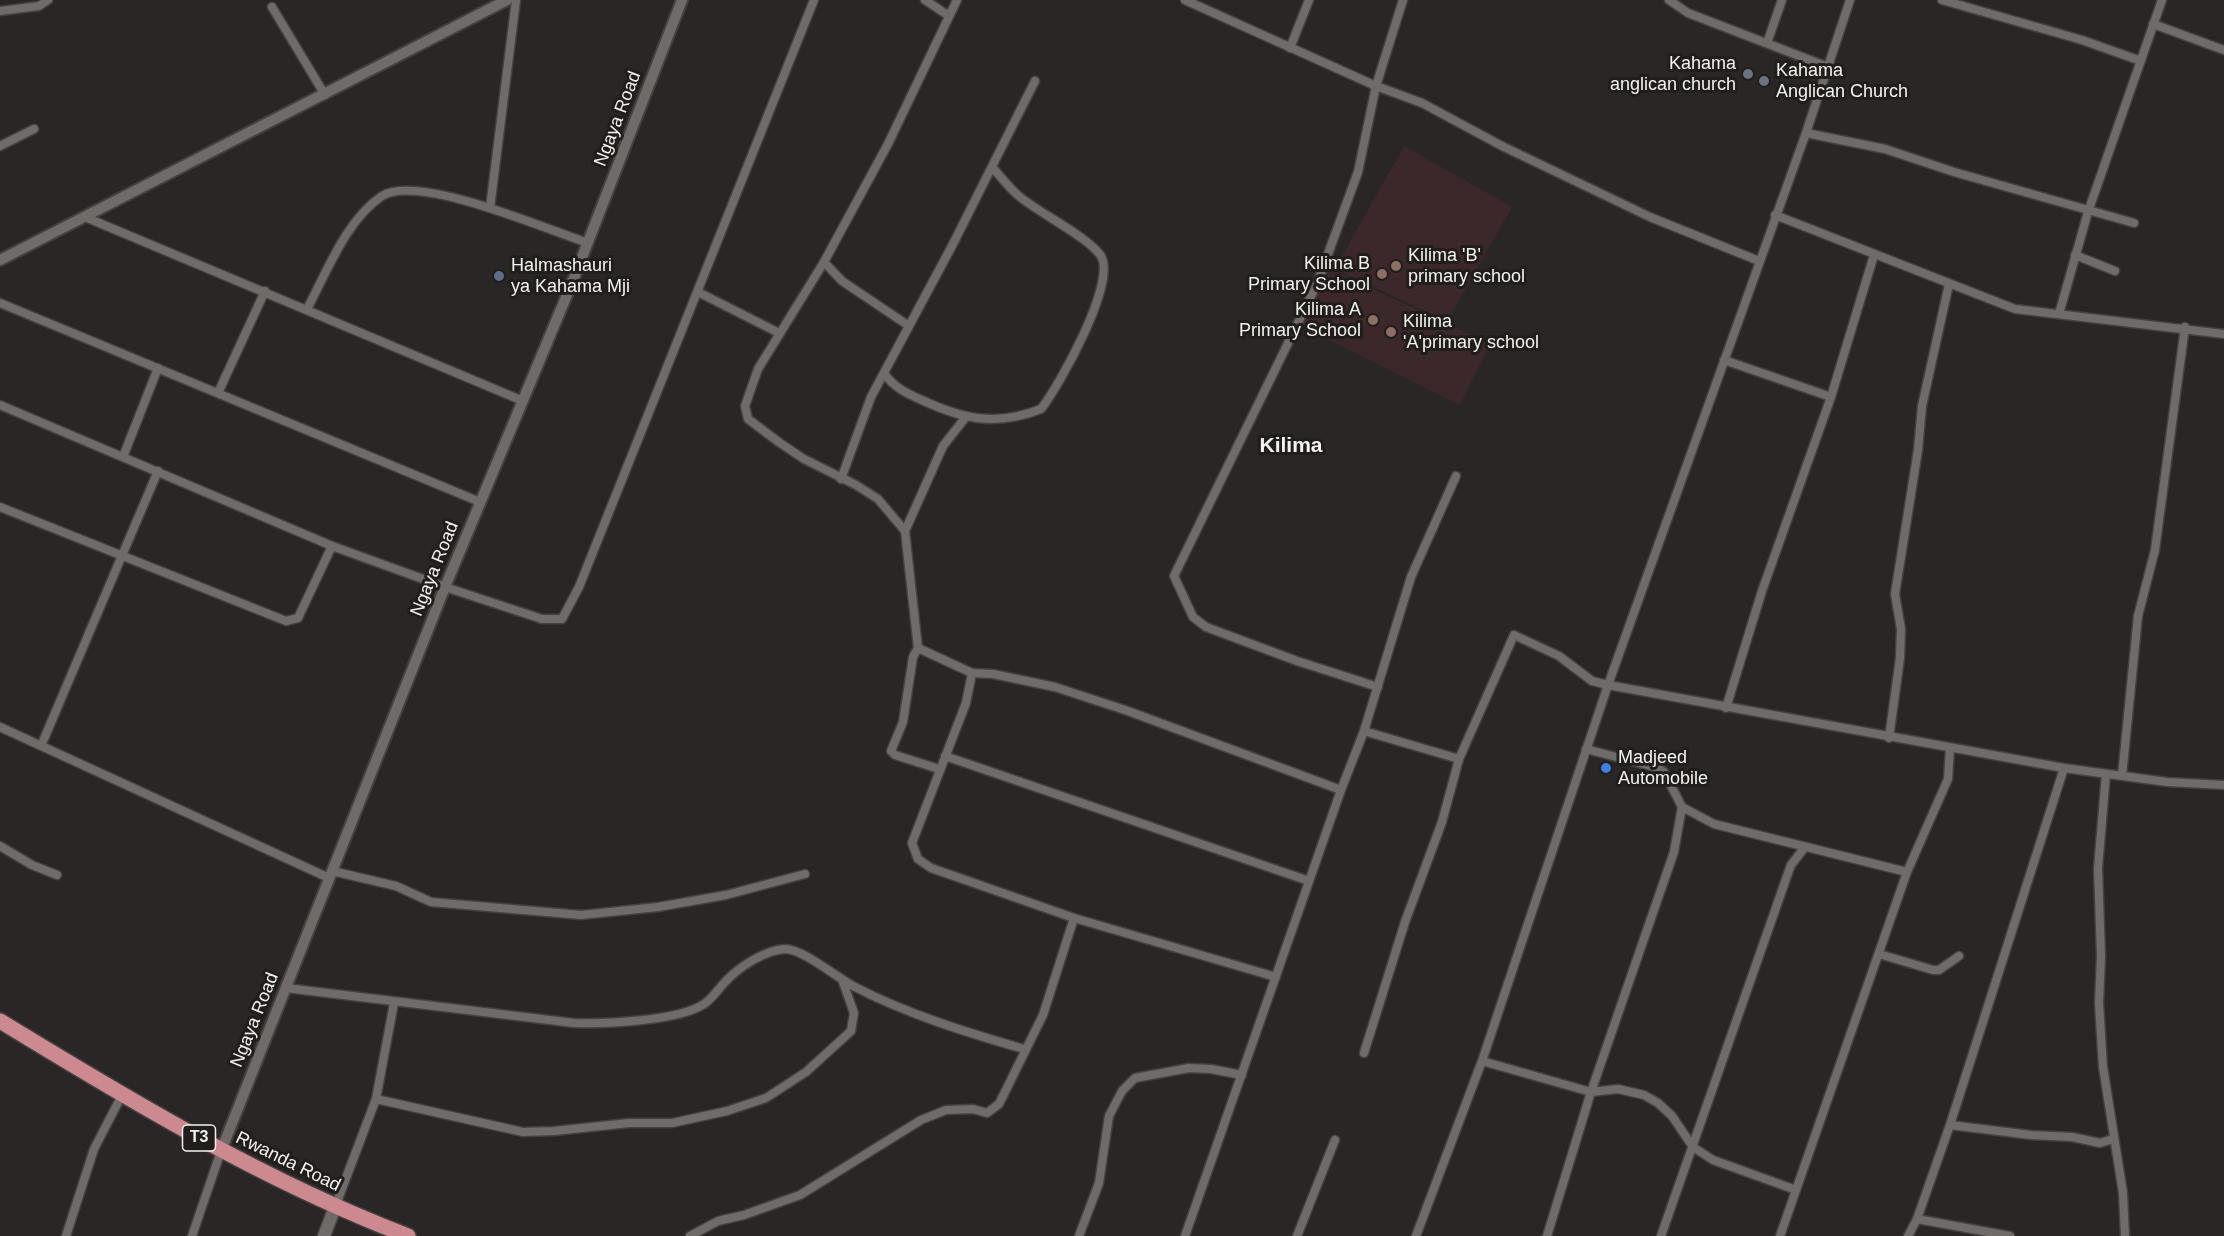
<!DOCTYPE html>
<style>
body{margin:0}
canvas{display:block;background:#2a2625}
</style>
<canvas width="2224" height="1236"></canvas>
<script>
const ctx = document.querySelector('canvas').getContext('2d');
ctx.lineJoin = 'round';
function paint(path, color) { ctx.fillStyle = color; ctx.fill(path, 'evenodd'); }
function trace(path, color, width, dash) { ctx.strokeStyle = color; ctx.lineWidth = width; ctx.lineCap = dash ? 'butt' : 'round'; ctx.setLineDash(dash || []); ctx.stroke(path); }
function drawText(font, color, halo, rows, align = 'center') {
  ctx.font = font + ' Arial,sans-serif'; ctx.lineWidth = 6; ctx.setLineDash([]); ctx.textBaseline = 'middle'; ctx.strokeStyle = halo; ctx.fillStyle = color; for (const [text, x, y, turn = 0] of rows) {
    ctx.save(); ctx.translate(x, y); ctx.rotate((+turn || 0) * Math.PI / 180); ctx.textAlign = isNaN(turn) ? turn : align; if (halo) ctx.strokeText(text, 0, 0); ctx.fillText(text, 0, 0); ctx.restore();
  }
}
const education = new Path2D(`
 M1404,146L1512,207L1447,321L1335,269Z
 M1330,269L1490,344L1460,405L1302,326Z`);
const minor = new Path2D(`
 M925,0L949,16
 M1185,0L1376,86L1422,103L1502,146L1650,217L1759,261
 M1669,0L1688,13L1828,67
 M1942,0L2082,40L2141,61
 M272,7L325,95
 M0,11L39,6L48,0
 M2153,24L2224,50
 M1767,43L1782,0
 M1290,48L1309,0
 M1806,133L1885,149L1954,172L2134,223
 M0,146L34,129
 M490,208L516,0
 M1775,215L2015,309L2224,334
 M85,217L523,401
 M2075,255L2115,271
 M824,262L842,281L909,326
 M698,292L779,333
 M0,303L480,502
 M307,309C327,272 346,220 382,196C418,173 548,230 588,243
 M2059,314L2088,212L2162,0
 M1724,360L1831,397
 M884,373C894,388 908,394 924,401C965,420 998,426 1041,409C1059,386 1117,283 1101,256C1088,237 1041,214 1020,197C1010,189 1001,177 992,167
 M218,393L265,291
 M0,405L332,546L445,587L542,619H562L579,587L814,0
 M123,457L158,368
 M841,479L871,397L953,244L1035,81
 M0,507L286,621L298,618L332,546
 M905,531L943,446L965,418
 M918,648L972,673L993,674L1055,687L1128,711L1341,790L1364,731L1459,759L1514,635L1559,656L1592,681L1608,685L2064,768L2167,782L2224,785
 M972,673L966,703L912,843L918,859L931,868L1074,918L1276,977
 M1378,687L1297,661L1206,627L1193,617L1174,576L1317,284L1358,172L1376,86L1403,0
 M1726,708L1762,591L1831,397L1874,255
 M0,727L329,878
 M1364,731L1411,577L1456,476
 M1889,738L1900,658L1901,629L1895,594L1918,450L1922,406L1949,284
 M41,746L158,471
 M1586,749L1658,768L1664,772L1682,807L1714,824L1907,872
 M945,756L1309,881
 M939,769L895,755L891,751L903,722L913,657L918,648L905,531L878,499L856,485L804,459L780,443L748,419L745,406L758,369L824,262L888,144L957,0
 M2106,774L2098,868L2101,956L2099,1003L2103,1067L2123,1193L2125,1236
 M2122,776L2138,616L2155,550L2185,327
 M0,846L32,865L57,875
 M332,871L396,886L431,902L581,915L658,907L726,895L805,874
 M1879,954L1933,970H1939L1959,956
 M286,988L574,1023C604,1024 679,1021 704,1004C712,999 719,988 726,981C739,967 765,950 785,949C803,949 836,977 853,986C907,1014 965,1032 1024,1049
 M1364,1053L1405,922L1442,822L1459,759
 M1482,1061L1591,1092L1618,1089L1644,1095L1658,1103L1672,1116L1693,1147L1713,1160L1796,1190
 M376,1099L523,1132L554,1131L629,1123H672L727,1111L766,1098L806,1072L851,1031L854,1013L843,982
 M1950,1125L2031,1135L2072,1137L2100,1143L2113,1139
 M335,1207L376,1099L394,1003
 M1917,1219L2010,1236
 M66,1236L94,1149L122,1095
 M192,1236L221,1151
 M690,1236L718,1221L744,1215L800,1195L921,1120L946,1110L973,1109L987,1113L999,1104L1043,1015L1074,918
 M1079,1236L1099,1183L1109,1116L1122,1091L1135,1078L1189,1068L1211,1069L1242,1075
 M1185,1236L1341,790
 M1297,1236L1335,1140
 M1416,1236L1482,1061L1608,685L1806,133L1850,0
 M1547,1236L1591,1092L1674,852L1682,807
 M1661,1236L1786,879L1791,865L1805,847
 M1780,1236L1907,872L1948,779L1950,748
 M1908,1236L1917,1219L1950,1125L2064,768`);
const tertiary = new Path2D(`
 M0,260L507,0
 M221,1151L445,587L574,278L682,0`);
const secondary = new Path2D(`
 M324,1236L335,1207`);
const trunk = new Path2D(`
 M0,1021C131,1101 264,1181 408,1236`);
const markers = [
 [1748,74,6,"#6b7280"],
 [1764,81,6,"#6b7280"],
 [1396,266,6,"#8d6e63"],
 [1382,274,6,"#8d6e63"],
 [499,276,6,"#5c6f8a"],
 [1373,320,6,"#8d6e63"],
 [1391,332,6,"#8d6e63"],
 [1606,768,6,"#3f7fe0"]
];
const shields = [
 [199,1138,33]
];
const shieldNames = [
 ["T3",199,1138]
];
const poiNames = [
 ["Kahama",1736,64,"right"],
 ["anglican church",1736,85,"right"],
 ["Kahama",1776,71],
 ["Anglican Church",1776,92],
 ["Kilima 'B'",1408,256],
 ["primary school",1408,277],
 ["Kilima B",1370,264,"right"],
 ["Primary School",1370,285,"right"],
 ["Halmashauri",511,266],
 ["ya Kahama Mji",511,287],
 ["Kilima A",1361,310,"right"],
 ["Primary School",1361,331,"right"],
 ["Kilima",1403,322],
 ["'A'primary school",1403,343],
 ["Madjeed",1618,758],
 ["Automobile",1618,779]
];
const streetNames = [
 ["Ngaya Road",618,119,-69],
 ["Ngaya Road",435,569,-68],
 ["Ngaya Road",255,1020,-68],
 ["Rwanda Road",288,1162,26]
];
const quarterNames = [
 ["Kilima",1291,446]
];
paint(education, '#3c282a');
trace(minor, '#444140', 11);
trace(tertiary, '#444140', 14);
trace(secondary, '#444140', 15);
trace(trunk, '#444140', 18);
trace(minor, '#706b69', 8);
trace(tertiary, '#706b69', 10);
trace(secondary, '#706b69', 12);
trace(trunk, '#cc8a90', 15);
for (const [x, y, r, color] of markers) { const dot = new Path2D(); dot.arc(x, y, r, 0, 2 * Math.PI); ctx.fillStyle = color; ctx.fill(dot); trace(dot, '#201d1b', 2); }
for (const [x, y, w] of shields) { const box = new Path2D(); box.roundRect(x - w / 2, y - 13, w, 26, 4.5); ctx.fillStyle = '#201d1b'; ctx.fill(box); trace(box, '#f5f3f1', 1.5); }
drawText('bold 16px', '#f5f3f1', null, shieldNames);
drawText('18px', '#f5f3f1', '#201d1b', poiNames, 'left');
drawText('18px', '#f5f3f1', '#201d1b', streetNames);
drawText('bold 21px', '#f5f3f1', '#201d1b', quarterNames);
</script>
